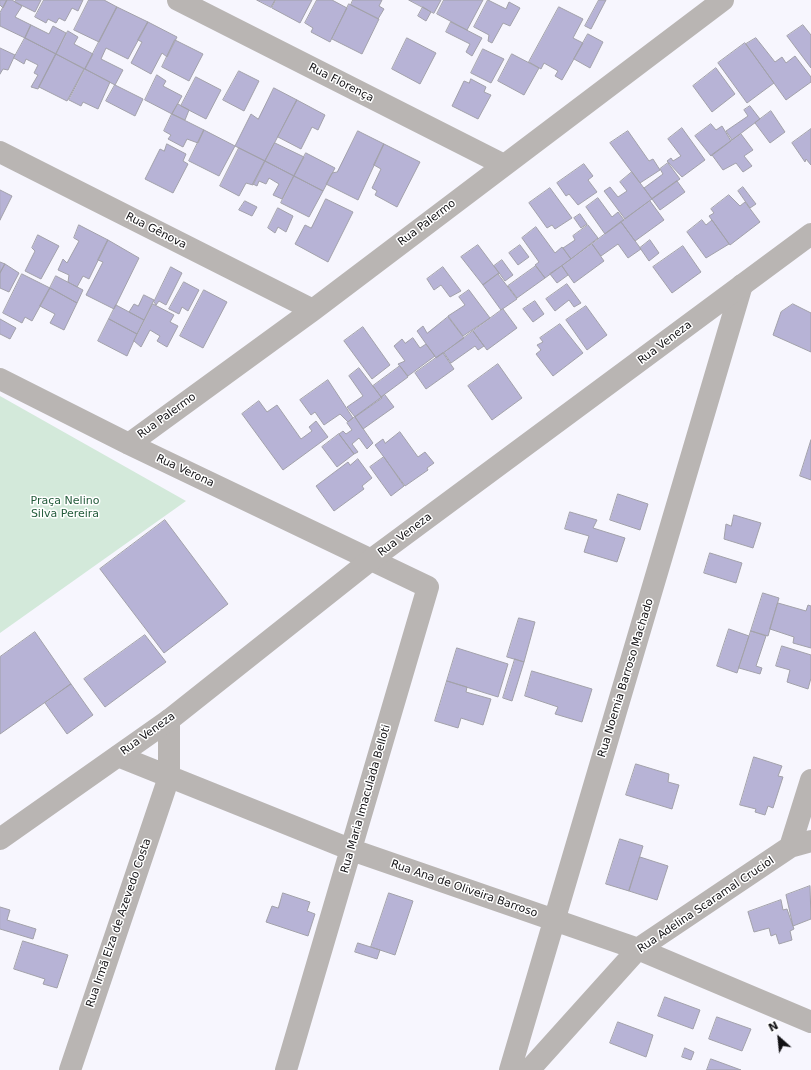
<!DOCTYPE html>
<meta charset="utf-8">
<style>
body{margin:0}
#map{position:relative;width:811px;height:1070px;overflow:hidden;background:#f7f6fe;font-family:"DejaVu Sans",sans-serif}
canvas{display:block}
.north{position:absolute;left:759px;top:1018px;width:40px;height:40px;-webkit-text-stroke:3px #fff;paint-order:stroke;rotate:333deg;font-size:11px;font-weight:700;line-height:16px;text-align:center;color:#121114}
.north::after{content:'';display:block;margin:auto;width:14px;height:18px;background:#121114;clip-path:polygon(50% 0,100% 100%,50% 72%,0 100%)}
</style>
<div id="map">
<canvas width="811" height="1070"></canvas>
<div class="north">N</div>
</div>
<script>
const ctx = document.querySelector('canvas').getContext('2d');
ctx.lineJoin = 'round';
function paint(path, color) { ctx.fillStyle = color; ctx.fill(path, 'evenodd'); }
function trace(path, color, width, dash) { ctx.strokeStyle = color; ctx.lineWidth = width; ctx.lineCap = dash ? 'butt' : 'round'; ctx.setLineDash(dash || []); ctx.stroke(path); }
function drawText(font, color, halo, rows, align = 'center') {
  ctx.font = font + ' "DejaVu Sans",sans-serif'; ctx.lineWidth = 3; ctx.setLineDash([]); ctx.textBaseline = 'middle'; ctx.strokeStyle = halo; ctx.fillStyle = color; for (const [text, x, y, turn = 0] of rows) {
    ctx.save(); ctx.translate(x, y); ctx.rotate((+turn || 0) * Math.PI / 180); ctx.textAlign = isNaN(turn) ? turn : align; if (halo) ctx.strokeText(text, 0, 0); ctx.fillText(text, 0, 0); ctx.restore();
  }
}
const green = new Path2D(`
 M0,396L186,501L0,633Z`);
const building = new Path2D(`
 M0,0H7L3,8L0,5Z
 M7,0H12L22,6L15,17L31,25L25,38L0,26V13Z
 M16,0H41L35,12L15,2Z
 M44,0H83L78,11L72,8L65,21L59,18L56,23L48,19L46,23L35,17Z
 M89,0H104L117,7L99,42L74,30Z
 M257,0H275L271,7Z
 M276,0H312L300,23L272,8Z
 M317,0H332L347,8L330,42L311,32L313,28L305,23Z
 M353,0H382L379,6L384,9L378,19L351,5Z
 M409,0H441L434,13Z
 M444,0H483L467,30L437,14Z
 M488,0L506,9L509,2L520,8L510,26L503,23L492,43L488,41L489,35L474,27Z
 M599,0H606L591,29L585,26Z
 M349,4L379,19L362,54L332,39Z
 M117,7L148,22L128,59L106,48L101,59L123,70L115,85L85,69Z
 M423,7L431,12L426,21L418,16Z
 M559,7L583,19L573,38L583,43L562,80L555,76L558,71L544,63L541,69L529,62Z
 M148,22L177,37L167,57L162,53L151,74L131,63L142,42L138,40Z
 M451,22L482,38L472,56L466,52L470,44L446,32Z
 M31,25L49,34L53,26L66,33L56,54L25,38Z
 M803,25L811,35V68L787,36Z
 M68,31L78,37L74,44L93,54L85,69L56,54Z
 M588,34L603,42L590,68L574,59Z
 M25,38L56,54L38,89L31,87L38,75L34,73L38,65L26,59L24,64L14,58Z
 M407,38L436,53L420,84L392,69Z
 M756,38L775,62L782,57L786,63L795,56L811,77V82L786,100L746,44Z
 M175,40L203,54L189,81L162,67Z
 M745,43L774,83L747,103L718,63Z
 M0,48L15,55L8,70L3,69L0,74Z
 M483,49L504,59L491,83L471,73Z
 M56,54L84,69L67,101L39,87Z
 M512,54L539,68L524,95L498,81Z
 M716,68L735,94L712,112L693,86Z
 M85,69L110,82L98,109L83,102L81,106L69,100Z
 M239,71L259,81L244,111L223,100Z
 M157,75L166,81L163,86L182,96L172,114L145,100Z
 M196,77L221,90L206,119L181,106Z
 M471,79L486,87L484,92L491,95L478,119L452,106L464,81L469,83Z
 M115,85L143,99L135,116L106,101Z
 M274,88L297,100L265,161L235,146L251,114L258,119Z
 M297,100L325,115L318,130L312,127L301,149L278,137Z
 M178,104L189,110L185,120L172,114Z
 M750,106L760,119L732,140L726,131L748,116L744,110Z
 M771,111L785,132L770,143L755,123Z
 M172,114L204,130L198,143L187,139L183,147L168,139L171,135L164,131Z
 M711,124L716,130L722,126L731,141L711,156L695,136Z
 M682,128L705,160L682,177L667,161L671,158L673,161L681,156L668,139Z
 M811,129V165L806,159L805,162L792,143Z
 M204,130L235,146L219,176L189,161Z
 M358,131L384,144L358,200L326,184L332,173L337,172Z
 M628,131L649,161L653,159L660,170L640,183L610,143Z
 M741,134L753,150L744,156L752,166L743,172L736,163L723,170L712,155Z
 M275,143L304,157L294,176L265,161Z
 M167,144L186,154L183,161L188,164L173,193L145,179L160,149L164,151Z
 M384,144L420,162L397,207L375,195L377,191L372,188L381,169L374,165Z
 M239,148L265,161L253,185L246,183L239,196L220,186Z
 M306,153L335,168L323,191L294,176Z
 M265,161L294,176L282,199L273,195L279,184L269,178L266,184L259,181L257,186L253,184Z
 M668,163L680,179L652,199L644,188L663,174L660,169Z
 M584,164L593,176L588,180L597,192L578,205L569,194L566,196L557,183Z
 M632,172L652,199L625,219L604,191L610,187L618,197L627,191L620,182Z
 M294,176L323,191L309,217L281,203Z
 M677,181L685,192L660,210L652,199Z
 M743,187L756,204L750,208L738,191Z
 M550,188L572,218L555,229L552,225L547,228L529,203Z
 M0,190L12,196L0,220Z
 M729,195L740,206L745,202L760,222L730,245L709,216L714,213L711,209Z
 M598,198L612,217L618,212L624,220L605,234L586,207Z
 M326,199L353,212L328,262L295,244L305,225L311,228Z
 M245,201L257,207L252,216L239,210Z
 M650,201L664,220L635,241L621,222Z
 M278,208L293,216L286,232L278,227L275,233L268,228Z
 M580,214L587,224L581,228L574,218Z
 M702,220L706,225L712,220L729,244L706,258L687,232Z
 M621,222L641,249L628,258L618,244L601,256L592,244Z
 M79,225L108,240L89,279L83,276L77,287L68,282L69,275L58,270L63,259L67,263L79,241L74,238Z
 M588,225L598,238L571,259L563,248L575,240L573,236Z
 M536,227L555,253L562,247L571,259L545,278L535,265L539,262L522,238Z
 M38,235L59,246L41,279L25,271L35,251L32,248Z
 M108,240L139,258L114,309L86,295L103,262L98,260Z
 M650,240L659,253L649,261L640,248Z
 M592,244L604,261L574,283L562,266Z
 M478,245L499,273L483,285L461,257Z
 M520,245L529,257L518,265L509,253Z
 M683,246L701,272L672,293L653,267Z
 M502,260L513,275L505,281L494,266Z
 M0,262L5,264L0,273Z
 M5,264L19,273L9,292L0,288V273Z
 M536,266L545,278L517,298L508,286Z
 M562,266L568,275L557,283L550,274Z
 M171,267L182,273L166,305L159,301L156,305L154,302Z
 M443,267L461,291L450,297L441,285L434,290L427,279Z
 M22,274L50,288L32,321L25,317L22,323L3,313Z
 M498,274L517,299L501,310L483,285Z
 M56,276L83,290L77,303L50,288Z
 M184,282L199,290L188,311L182,307L179,314L169,309Z
 M567,284L581,303L574,307L569,300L555,311L546,299Z
 M50,288L77,303L64,330L50,323L55,314L40,306Z
 M204,290L227,302L203,348L180,336Z
 M469,290L490,318L463,336L448,316L465,305L459,297Z
 M144,295L154,300L144,320L129,312L134,304L138,306Z
 M535,301L544,314L533,322L523,309Z
 M153,304L174,315L170,322L178,326L167,347L157,341L160,336L150,330L141,347L134,341Z
 M793,304L811,313V352L773,335L781,312Z
 M116,305L144,320L137,334L109,319Z
 M586,306L607,335L587,350L566,320Z
 M503,309L517,328L487,350L473,331Z
 M448,317L464,338L436,358L417,331L423,326L427,333Z
 M0,319L16,328L10,339L0,334Z
 M109,319L137,334L127,356L98,341Z
 M560,324L583,353L553,376L536,354L541,350L537,345L543,342L540,338Z
 M363,327L390,365L372,379L344,341Z
 M473,331L484,346L478,350L475,346L451,363L444,353Z
 M413,338L420,348L426,344L435,356L408,376L398,364L405,361L394,346L402,339L405,343Z
 M443,353L454,369L426,389L415,373Z
 M498,364L522,398L492,420L468,386Z
 M400,366L408,377L381,397L373,386Z
 M359,368L382,398L355,417L347,407L363,396L349,376Z
 M328,380L353,418L348,422L340,414L324,425L315,412L311,415L300,400Z
 M385,395L394,407L363,429L355,417Z
 M259,401L267,412L277,405L301,439L312,431L309,427L316,421L328,437L283,470L242,414Z
 M355,417L373,443L367,449L359,438L352,444L358,452L354,454L339,434L343,431L346,434L352,430L347,423Z
 M400,432L418,457L425,452L434,463L427,468L428,470L405,486L375,445L383,439L385,443Z
 M339,434L354,454L337,467L322,447Z
 M811,440V480L800,476Z
 M384,457L404,486L391,496L370,467Z
 M358,459L372,478L362,486L364,489L334,511L316,486L348,462L350,465Z
 M618,494L648,504L640,530L610,520Z
 M570,512L597,520L593,528L625,538L617,562L584,552L589,536L565,529Z
 M734,515L761,523L753,548L724,539L726,524L731,526Z
 M165,520L228,604L164,653L100,569Z
 M710,553L742,563L736,583L704,573Z
 M763,593L779,598L768,636L751,631Z
 M778,603L806,611L808,605L811,606V648L793,643L794,637L770,629Z
 M519,618L535,622L524,662L507,657Z
 M729,629L749,636L737,673L717,666Z
 M751,631L766,636L756,666L762,668L760,674L739,668Z
 M35,632L71,684L0,734V657Z
 M145,635L166,662L105,707L84,679Z
 M782,646L811,655V678L808,689L787,682L790,670L776,666Z
 M457,648L508,664L498,697L447,681Z
 M515,659L524,662L512,701L503,698Z
 M532,671L592,689L582,722L555,714L558,707L525,696Z
 M447,681L467,687L466,692L491,699L483,725L461,718L458,728L435,721Z
 M71,684L93,715L67,734L45,703Z
 M754,757L782,766L778,776L783,777L773,808L768,806L765,815L755,812L756,809L740,805Z
 M636,764L669,774L668,782L679,785L672,809L626,795Z
 M620,839L643,846L629,891L606,884Z
 M640,857L668,866L657,900L629,891Z
 M810,886L811,919L793,926L786,895Z
 M283,893L310,902L307,911L315,914L308,936L266,922L272,906L278,908Z
 M389,893L413,901L395,955L371,947Z
 M781,900L783,910L787,909L794,929L790,931L792,940L779,944L776,934L771,936L769,928L754,932L748,912Z
 M0,907L10,910L7,920L36,929L33,939L0,929Z
 M23,941L68,955L57,988L43,984L45,979L14,969Z
 M358,943L380,950L377,959L355,952Z
 M665,997L700,1010L693,1029L658,1016Z
 M717,1017L751,1029L742,1051L709,1039Z
 M618,1022L653,1035L646,1057L610,1043Z
 M685,1048L694,1052L691,1060L682,1057Z
 M711,1059L741,1070H707Z`);
const minor = new Path2D(`
 M178,0L504,165
 M0,152L313,310
 M0,379L129,444L428,587L286,1070
 M129,444L313,310L723,0
 M118,756L352,850L638,949L811,1022
 M790,847L811,780
 M70,1070L169,777V720
 M510,1070L742,285
 M529,1070L638,949L790,847L811,841`);
const tertiary = new Path2D(`
 M0,839L169,720L372,559L811,234`);
const streetNames = [
 ["Rua Florença",341,83,27],
 ["Rua Palermo",427,223,-37],
 ["Rua Gênova",156,231,27],
 ["Rua Veneza",665,343,-37],
 ["Rua Palermo",167,416,-36],
 ["Rua Verona",185,471,25],
 ["Rua Veneza",405,535,-37],
 ["Rua Noemia Barroso Machado",626,678,-73],
 ["Rua Veneza",148,734,-36],
 ["Rua Maria Imaculada Belloti",366,799,-74],
 ["Rua Ana de Oliveira Barroso",464,889,19],
 ["Rua Adelina Scaramal Cruciol",706,905,-34],
 ["Rua Irmã Elza de Azevedo Costa",119,923,-71]
];
const parkNames = [
 ["Praça Nelino",65,501],
 ["Silva Pereira",65,514]
];
paint(green, '#d3e9da');
paint(building, '#b7b3d6');
trace(building, '#a2a1aa', 1);
trace(minor, '#b9b5b3', 22);
trace(tertiary, '#b9b5b3', 22);
drawText('11px', '#121114', '#fff', streetNames);
drawText('11px', '#235b3b', '#fff', parkNames);
</script>
